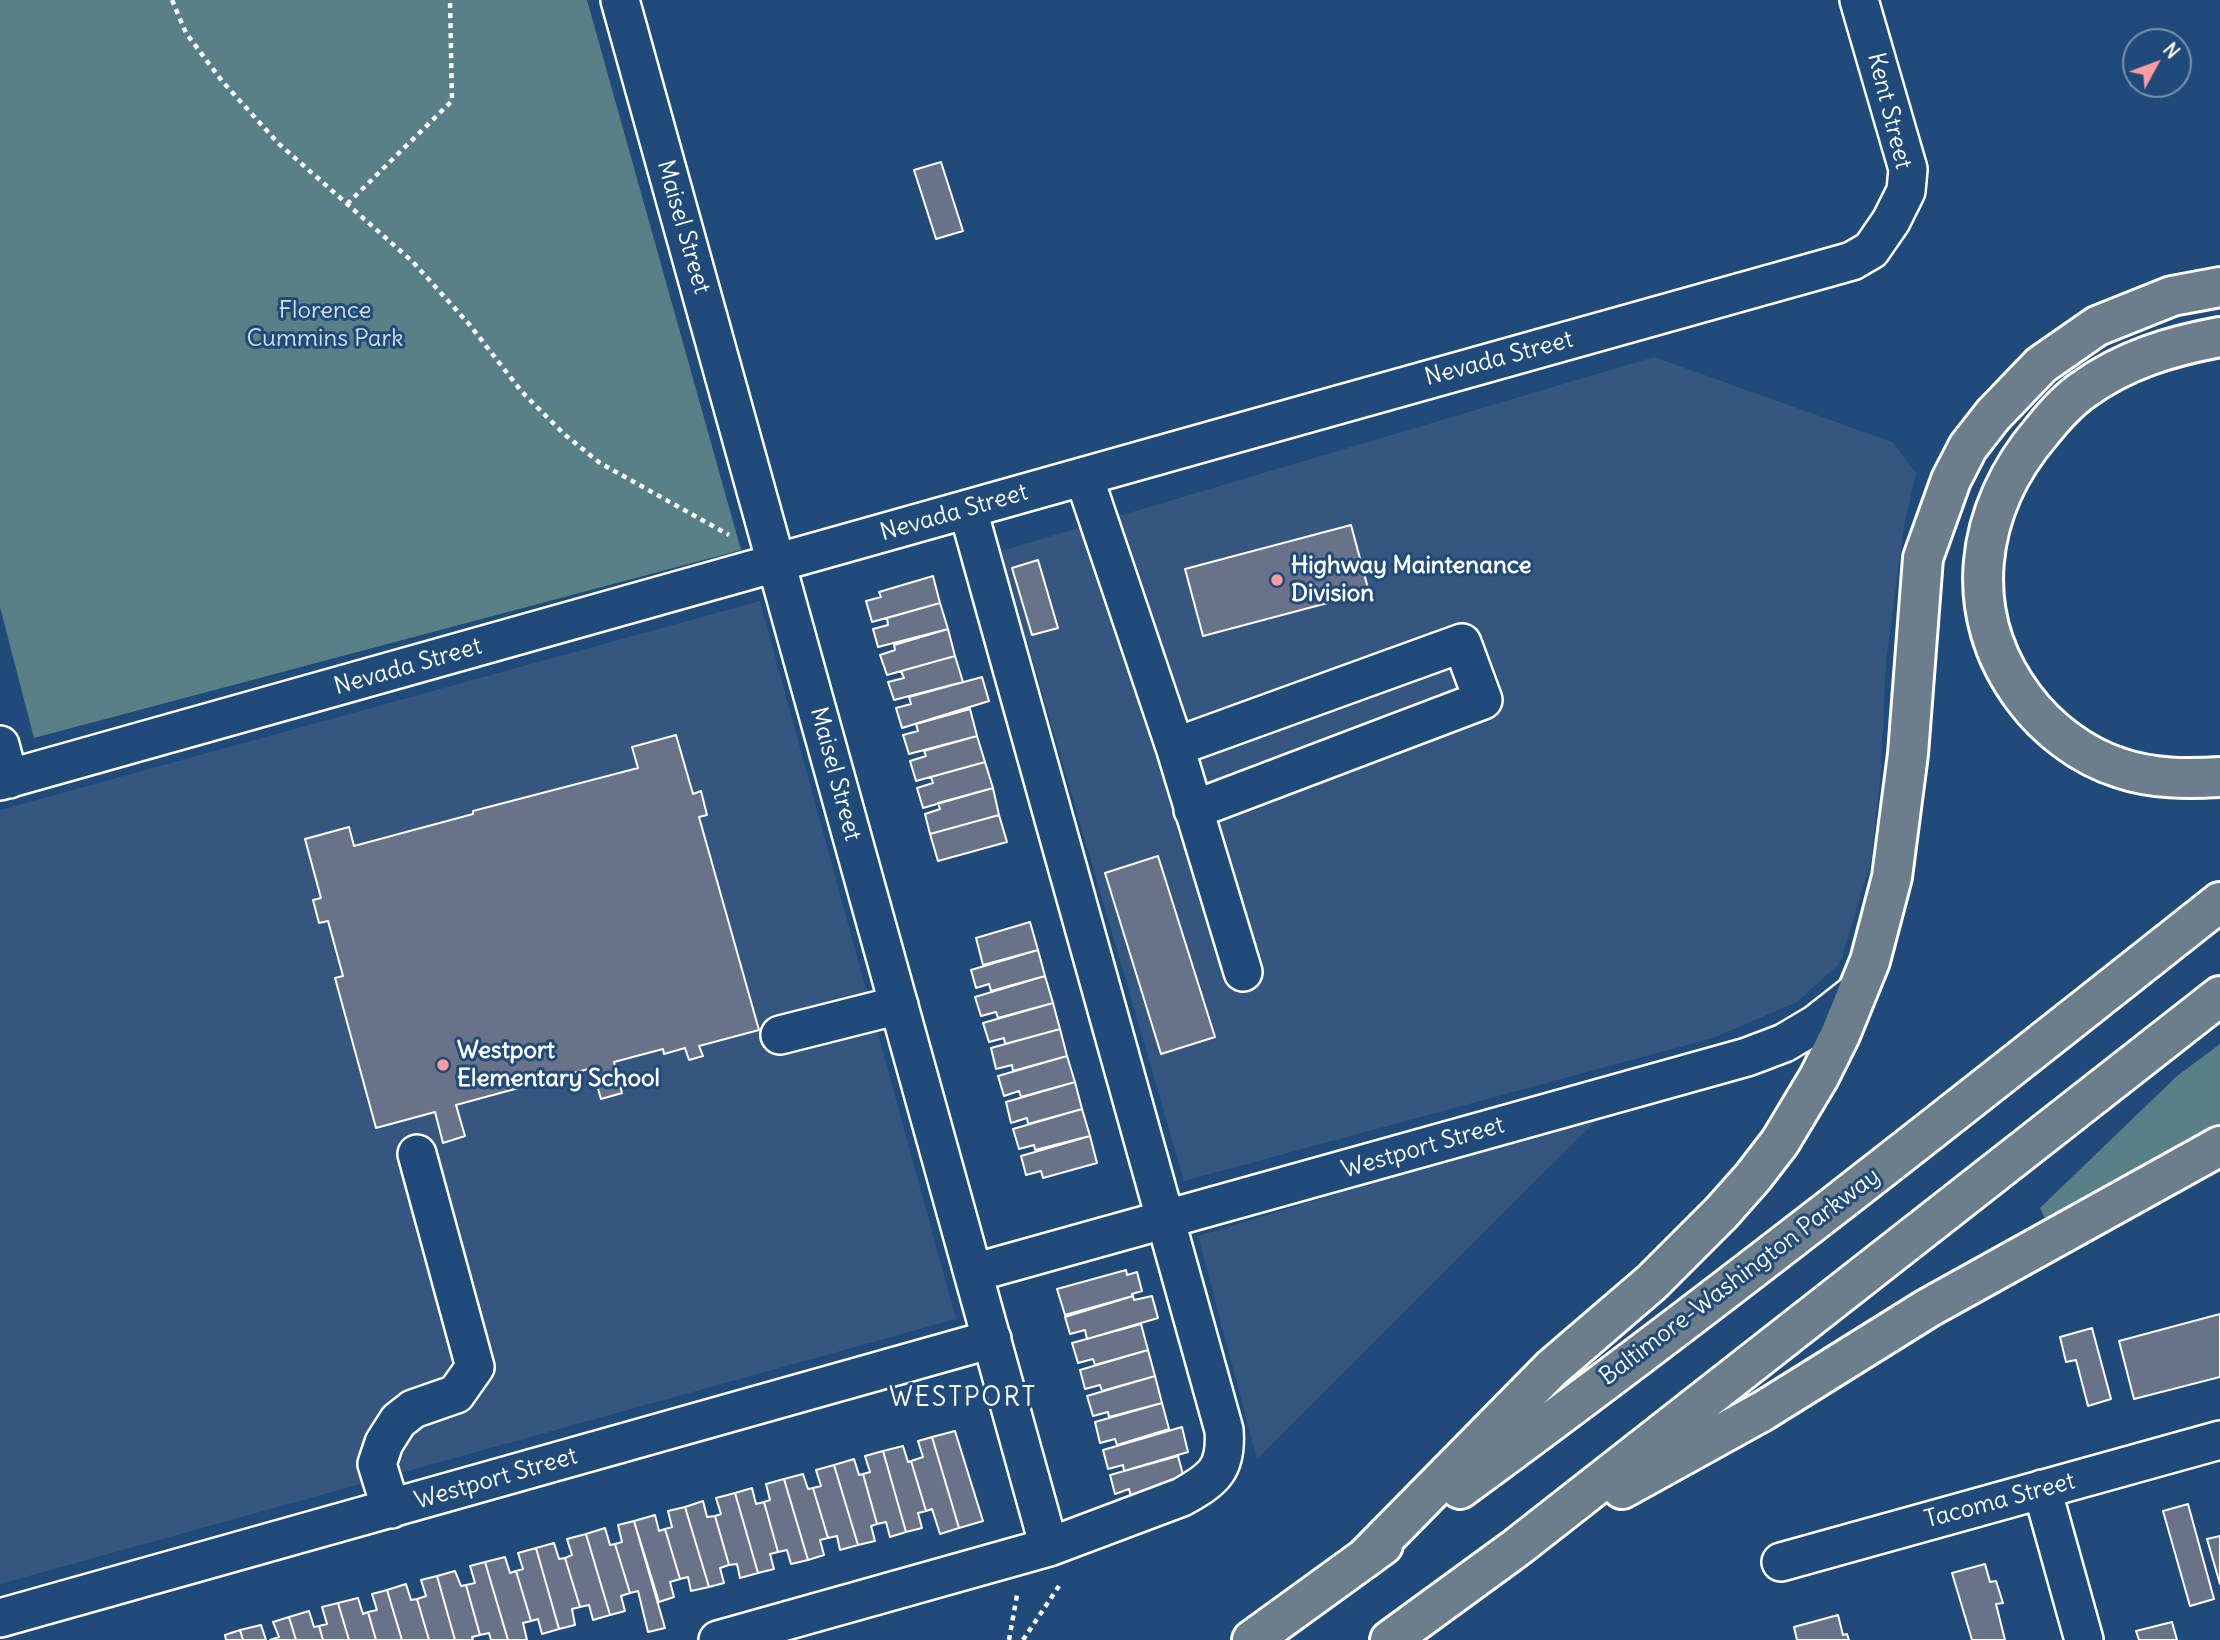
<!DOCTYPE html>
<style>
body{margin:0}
#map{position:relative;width:2220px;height:1640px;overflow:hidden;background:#1f4a7a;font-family:Delius,sans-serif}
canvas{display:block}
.north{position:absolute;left:2122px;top:28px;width:70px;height:70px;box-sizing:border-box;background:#1f4a7a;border:2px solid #7992af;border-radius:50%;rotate:49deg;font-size:19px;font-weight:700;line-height:28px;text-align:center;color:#fff}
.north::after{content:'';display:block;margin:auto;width:24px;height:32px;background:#ff9aa2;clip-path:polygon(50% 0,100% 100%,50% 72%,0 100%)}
</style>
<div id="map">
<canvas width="2220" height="1640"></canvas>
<div class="north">N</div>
</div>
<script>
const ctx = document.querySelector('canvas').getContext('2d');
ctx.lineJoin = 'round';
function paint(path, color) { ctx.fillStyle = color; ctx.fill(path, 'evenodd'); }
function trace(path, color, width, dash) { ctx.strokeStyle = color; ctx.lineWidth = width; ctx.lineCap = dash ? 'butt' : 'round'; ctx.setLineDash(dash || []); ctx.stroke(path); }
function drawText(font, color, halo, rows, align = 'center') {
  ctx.font = font + ' Delius,sans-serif'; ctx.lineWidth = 6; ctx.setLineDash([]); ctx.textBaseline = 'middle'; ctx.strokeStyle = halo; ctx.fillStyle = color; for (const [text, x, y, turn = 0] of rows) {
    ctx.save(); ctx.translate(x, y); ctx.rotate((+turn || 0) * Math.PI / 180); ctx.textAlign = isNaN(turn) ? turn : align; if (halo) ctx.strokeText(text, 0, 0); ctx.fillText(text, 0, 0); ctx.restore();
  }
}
const built = new Path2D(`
 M1654,357L1892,442L1916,473L1904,526L1886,662L1881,770L1871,861L1840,963L1797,1002L1713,1038L1184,1181L1001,551Z
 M760,601L956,1319L0,1584V810Z
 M1605,1112L1257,1459L1198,1236Z`);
const green = new Path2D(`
 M0,0H587L741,550L34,738L0,607Z
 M2220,1044V1124L2207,1129L2046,1220L2040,1208L2177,1076Z`);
const building = new Path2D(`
 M941,162L963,231L936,239L914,170Z
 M1351,525L1369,592L1203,636L1185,569Z
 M1038,560L1058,628L1032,635L1012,568Z
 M933,576L940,603L872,622L866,601L881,597L879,592Z
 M940,603L948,629L878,647L873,629L888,625L887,618Z
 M948,629L955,656L887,675L880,655L895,650L894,645Z
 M955,656L963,682L894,700L888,682L904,678L901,671Z
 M982,677L989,701L902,728L896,708L911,704L909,697Z
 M970,709L977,736L909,754L903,735L918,731L916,724Z
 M676,735L693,794L701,791L707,815L699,817L759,1030L699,1046L703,1056L689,1060L685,1048L664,1054L663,1049L614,1062L622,1093L601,1099L592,1068L456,1105L465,1136L443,1143L435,1112L376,1128L335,978L343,976L328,921L319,923L313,900L321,898L305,839L349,827L354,846L473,814V811L638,768L632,747Z
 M977,736L985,762L916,781L910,761L926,756L924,751Z
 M985,762L993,788L923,808L917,788L933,783L931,777Z
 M993,788L999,815L930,834L925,814L940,809L938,803Z
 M999,815L1007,842L938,861L930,834Z
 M1158,856L1215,1037L1161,1054L1105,873Z
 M1030,922L1038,950L983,965L976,938Z
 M1038,950L1045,976L991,991L989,984L976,988L971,970Z
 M1045,976L1053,1003L998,1018L996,1012L981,1016L975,997Z
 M1053,1003L1060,1029L1005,1044L1004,1038L989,1042L983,1023Z
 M1060,1029L1067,1056L1013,1071L1012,1065L996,1069L991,1048Z
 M1067,1056L1075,1082L1021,1097L1019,1091L1004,1096L998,1076Z
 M1075,1082L1082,1109L1028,1124L1027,1118L1011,1123L1006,1102Z
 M1082,1109L1090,1136L1035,1150L1034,1145L1019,1149L1013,1129Z
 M1090,1136L1097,1163L1043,1178L1041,1171L1026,1175L1021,1156Z
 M1126,1270L1127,1275L1137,1272L1142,1291L1132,1294L1133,1296L1065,1315L1057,1289Z
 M1133,1296L1134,1300L1152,1296L1158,1318L1087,1339L1085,1330L1070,1334L1065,1317Z
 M2220,1314V1377L2134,1399L2119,1341Z
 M1141,1324L1148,1350L1095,1365L1093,1359L1078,1363L1072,1343Z
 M2092,1328L2111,1399L2088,1406L2076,1360L2066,1362L2060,1337Z
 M1148,1350L1155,1376L1102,1391L1100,1385L1085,1389L1080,1370Z
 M1155,1376L1162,1403L1109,1417L1108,1412L1093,1416L1087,1396Z
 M1162,1403L1169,1429L1117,1445L1115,1439L1100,1443L1095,1422Z
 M1182,1427L1188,1452L1124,1471L1123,1465L1108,1469L1103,1450Z
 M955,1431L983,1521L959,1528L932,1437Z
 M932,1437L959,1528L940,1534L932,1509L926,1511L911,1461L923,1457L918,1441Z
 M903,1446L908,1462L911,1461L926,1511L918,1513L922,1528L906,1532L883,1451Z
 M883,1451L906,1532L890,1537L886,1522L877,1524L863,1474L870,1472L865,1456Z
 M1178,1456L1185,1482L1131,1496L1129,1489L1115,1494L1110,1475Z
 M854,1459L859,1475L863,1474L877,1524L871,1526L875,1541L858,1545L834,1465Z
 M834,1465L858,1545L840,1550L837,1536L828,1538L813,1488L821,1486L816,1470Z
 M803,1474L808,1489L813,1488L828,1538L820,1540L824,1555L808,1560L784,1479Z
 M784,1479L808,1560L791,1564L787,1550L778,1552L764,1502L770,1500L766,1484Z
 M752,1488L756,1504L764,1502L778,1552L770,1554L774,1569L758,1573L735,1493Z
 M735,1493L758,1573L740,1578L737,1564L729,1565L715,1516L721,1514L716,1498Z
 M703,1501L707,1517L715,1516L729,1565L720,1568L724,1583L709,1587L685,1507Z
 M2188,1504L2214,1599L2190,1606L2163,1511Z
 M685,1507L709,1587L691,1591L688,1577L680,1579L665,1529L672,1527L668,1511Z
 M655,1515L659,1531L665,1529L680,1579L670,1582L674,1597L659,1602L634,1521Z
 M634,1521L665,1628L648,1632L638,1591L630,1593L615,1544L622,1542L618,1525Z
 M605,1528L610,1545L615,1544L630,1593L621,1596L625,1611L610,1615L586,1534Z
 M586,1534L610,1615L593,1620L589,1605L580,1607L565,1558L572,1555L567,1539Z
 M2220,1536V1584L2207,1539Z
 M554,1543L559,1559L565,1558L580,1607L572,1609L575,1625L559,1629L536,1548Z
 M536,1548L559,1629L542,1634L538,1619L531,1621L516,1571L523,1569L518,1553Z
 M505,1557L510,1573L516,1571L531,1621L523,1623L527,1640H508L485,1562Z
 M485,1562L508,1640H491L489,1633L480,1635L466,1585L475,1583L470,1566Z
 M1985,1564L1990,1582L1996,1581L2003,1603L1996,1604L2005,1640H1972L1952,1573Z
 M455,1571L461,1586L466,1585L480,1635L472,1637L473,1640H455L437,1576Z
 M437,1576L455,1640H429L417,1599L426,1596L421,1580Z
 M406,1584L411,1600L417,1599L429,1640H402L387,1590Z
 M387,1590L402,1640H376L368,1612L377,1610L372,1594Z
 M358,1598L363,1614L368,1612L376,1640H349L338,1603Z
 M338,1603L349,1640H323L319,1626L327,1624L322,1607Z
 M309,1611L314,1627L319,1626L323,1640H296L289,1617Z
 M1838,1615L1843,1635L1847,1634L1849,1640H1797L1794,1627Z
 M289,1617L296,1640H270L279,1637L273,1622Z
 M2172,1622L2177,1640H2139L2136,1631Z
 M261,1625L266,1640H243L240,1630Z
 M240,1630L243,1640H226L225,1635Z`);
const path = new Path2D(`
 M172,0L186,33L222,81L278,143L413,262L469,324L522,392L564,434L600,463L729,535
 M347,204L452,101L450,0
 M1009,1640L1017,1595
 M1023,1640L1061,1583`);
const minor = new Path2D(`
 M620,0L1049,1547
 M1084,477L1175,747L1243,972
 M0,745L9,779
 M1175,747L1462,643L1483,700L1193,810
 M0,781C618,611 1234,432 1852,261L1871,250L1891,221L1906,191L1908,169L1859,0
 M780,1035L899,1005
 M973,1273L1747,1057L1784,1043L1816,1024L1858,991
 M2042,1489L2084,1640
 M391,1509L377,1464L384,1443L398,1421L413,1409L456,1394L475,1367L417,1154
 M1781,1562L2220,1440
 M0,1618L992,1339
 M718,1640L1049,1547L1182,1497C1214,1479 1227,1469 1224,1430L968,510`);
const highway = new Path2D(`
 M2220,337C2171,346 2124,360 2083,390C2067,401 2054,416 2042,431C1975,509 1960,613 2024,698C2047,729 2082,756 2120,768C2152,779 2187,779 2220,777
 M1460,1489C1718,1300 1969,1101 2220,902
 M1622,1489L1763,1411L1928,1308L2220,1146
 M1364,1559L1552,1368L1651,1283L1722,1212L1753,1177L1780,1142L1819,1077L1840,1035L1870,961L1892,877L1908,754L1923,558L1951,480L1968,447L1993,415L2041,365L2097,326L2172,296L2220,287
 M1252,1640L1383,1545
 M1390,1640L1516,1548L2220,996`);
const markers = [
 [1277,580,7,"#ff9aa2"],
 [443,1065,7,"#ff9aa2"]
];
const streetNames = [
 ["Kent Street",1889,111,76],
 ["Maisel Street",683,227,74],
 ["Nevada Street",1499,359,-15],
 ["Nevada Street",954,513,-16],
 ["Nevada Street",408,667,-16],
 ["Maisel Street",835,774,75],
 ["Westport Street",1423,1148,-16],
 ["Baltimore-Washington Parkway",1740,1277,-37],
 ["Westport Street",496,1479,-16],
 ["Tacoma Street",2000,1501,-15]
];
const parkNames = [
 ["Florence",325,311],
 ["Cummins Park",325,339]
];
const poiNames = [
 ["Highway Maintenance",1291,566],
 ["Division",1291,594],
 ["Westport",457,1051],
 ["Elementary School",457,1079]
];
const neighbourhoodNames = [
 ["WESTPORT",963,1399]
];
paint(built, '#35567e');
paint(green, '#588086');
paint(building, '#687289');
trace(building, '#fff', 2);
trace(minor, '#fff', 42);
trace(highway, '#fff', 44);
trace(path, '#fff', 4.5, [5, 5]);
trace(minor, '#1f4a7a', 37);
trace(highway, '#6c7d8b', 38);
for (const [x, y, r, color] of markers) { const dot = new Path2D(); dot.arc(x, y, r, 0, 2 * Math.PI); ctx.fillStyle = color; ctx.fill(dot); trace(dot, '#1f4a7a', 2.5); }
drawText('24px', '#fff', '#1f4a7a', streetNames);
drawText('24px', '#d5dfe1', '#1f4a7a', parkNames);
drawText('bold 24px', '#fff', '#1f4a7a', poiNames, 'left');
ctx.letterSpacing = '2px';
drawText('26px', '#fff', '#1f4a7a', neighbourhoodNames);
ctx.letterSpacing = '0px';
</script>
